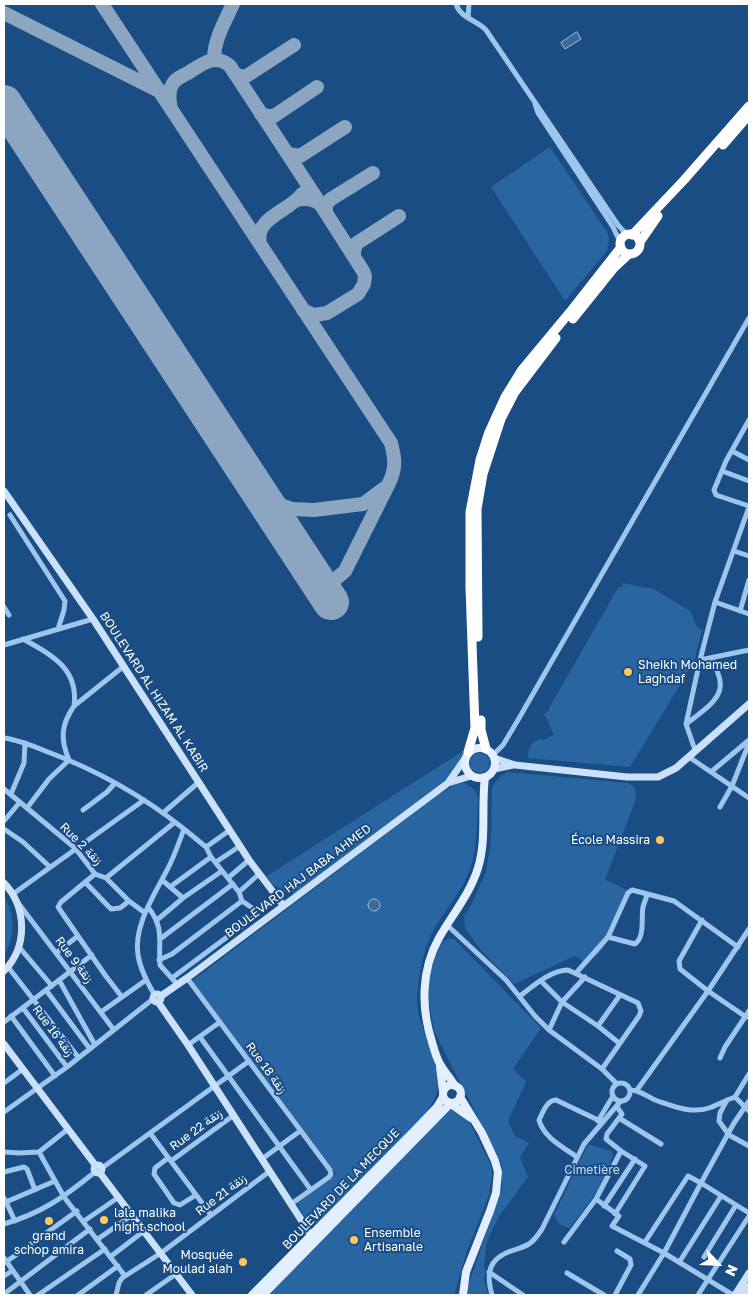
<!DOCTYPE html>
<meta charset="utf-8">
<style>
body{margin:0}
#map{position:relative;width:753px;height:1299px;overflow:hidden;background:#194d84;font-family:"Golos Text",sans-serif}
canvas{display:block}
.frame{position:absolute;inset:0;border:5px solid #fff;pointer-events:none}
.north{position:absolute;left:693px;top:1239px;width:50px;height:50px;-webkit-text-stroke:4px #194d84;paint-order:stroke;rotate:115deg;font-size:14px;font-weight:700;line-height:20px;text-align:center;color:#fff}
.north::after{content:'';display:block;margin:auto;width:18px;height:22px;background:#fff;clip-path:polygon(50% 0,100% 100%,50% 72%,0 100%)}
</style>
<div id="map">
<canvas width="753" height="1299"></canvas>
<div class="frame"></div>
<div class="north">N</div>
</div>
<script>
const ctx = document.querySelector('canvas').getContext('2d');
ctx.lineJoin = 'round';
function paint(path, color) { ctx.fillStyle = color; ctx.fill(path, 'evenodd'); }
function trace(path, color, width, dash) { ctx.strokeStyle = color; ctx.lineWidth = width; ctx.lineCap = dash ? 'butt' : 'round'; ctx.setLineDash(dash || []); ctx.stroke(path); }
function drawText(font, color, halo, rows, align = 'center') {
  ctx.font = font + ' "Golos Text",Vazirmatn,sans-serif'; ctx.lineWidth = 4; ctx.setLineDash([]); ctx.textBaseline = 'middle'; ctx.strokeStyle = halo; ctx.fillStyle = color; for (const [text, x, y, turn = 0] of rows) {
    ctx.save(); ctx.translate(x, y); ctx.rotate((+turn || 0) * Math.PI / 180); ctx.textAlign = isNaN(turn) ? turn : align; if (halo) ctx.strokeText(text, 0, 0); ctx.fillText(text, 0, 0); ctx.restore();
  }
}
const green = new Path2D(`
 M550,147L607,232L609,239L607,251L565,301L491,187Z
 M622,583L654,589L690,611L697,627L702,630L694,662L630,767L528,758C528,748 531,742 540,739L542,740L554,735L544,714L549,711V708L618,588L623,586Z
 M469,747L459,764L443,785L298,892L288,894L272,884L267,876Z
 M470 763a10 10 0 1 1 20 0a10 10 0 1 1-20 0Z
 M508,772L628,783C636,786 636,791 636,799L605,880L628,890L610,936L600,953L586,963L575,956L514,984L480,949L465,928L464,916L472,903L486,872L491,841L492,789C495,781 500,775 508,772Z
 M464,783L475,790L478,797C477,824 478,854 466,879C456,899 440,916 430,937C422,955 419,976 417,996C415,1040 462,1070 425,1114L324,1220L318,1224L313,1225L305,1218L297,1203L315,1186L336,1174L192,981L438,795L457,784Z
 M4,896C16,916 15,936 4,956Z
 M448,939H454L541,1028L513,1069L526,1082L508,1121L515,1136L529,1143L520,1158L528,1177L500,1215L492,1230L486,1245L484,1266L486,1272L484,1279L488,1295H468V1286L502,1188V1165L434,1031L429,1003V987L431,970L439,948L443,941Z
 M449,1110H453L466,1115L491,1165L492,1175L489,1195L467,1251L454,1295H265Z
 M588,1144L611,1151L613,1155C604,1183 588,1206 569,1228L559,1224L554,1215Z`);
const water = new Path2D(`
 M577,32L581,39L565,49L561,43Z
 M368 905a6 6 0 1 1 12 0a6 6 0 1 1-12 0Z`);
const taxiway = new Path2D(`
 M102,4L391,443C395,458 396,467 390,481L345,571L323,590
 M4,13L157,90
 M214,59C214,40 225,21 233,4
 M235,74L243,77L248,75L294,45
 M171,109C169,100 168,89 174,82C177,78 184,75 188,73C202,64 215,53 230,66L321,205
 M261,114L267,116H274L317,87
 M288,154L300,156L345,127
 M297,200C306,198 314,199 321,205L363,271L365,276L364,284L358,294L327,313L314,315L303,310
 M326,213V204L331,199L373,173
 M260,244C254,217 289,212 302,194
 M354,255V250L357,243L399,216
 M255,486L267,499L277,504L292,509L314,510L363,504L383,489`);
const runway = new Path2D(`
 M4,103L331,602`);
const street = new Path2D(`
 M456,4C460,18 477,20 486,30L618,225L627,235
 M468,18L469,4
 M535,104L538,113L613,227L621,244
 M749,420L726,461L714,490L716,495L749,506
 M732,451L749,460
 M722,471L749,481
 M10,515L65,601L64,610L58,629
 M734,551L749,556
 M715,602L749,614
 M4,607L9,615
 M740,611L749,580
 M23,639C52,655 79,669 74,706
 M4,645L93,619
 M700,660L749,650
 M686,724C698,714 724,700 720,681C719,673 714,665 712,658
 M4,738C19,740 33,746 48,752C96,770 143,796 184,829C180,840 176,851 171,862C158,890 133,923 138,955C140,969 147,982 154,994
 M695,750L686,724L700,660L715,602L749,507
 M493,755L503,745L518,720L749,318
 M689,757L749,798
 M711,772L749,740
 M4,789L75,848L95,874L106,878L129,901L145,913
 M11,794L24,763L25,743
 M720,807L732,786L749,743
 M27,808L49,779L69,760C60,739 61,725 74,706L124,666
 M83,810L107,792L115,783
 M163,813L199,782
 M4,821L20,802
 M4,829L23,842L50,867
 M184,829L206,847L230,830
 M216,862L240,846
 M95,874L61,902L58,907L105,975L122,997
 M106,878L175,822
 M228,878L249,860
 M162,880L183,898
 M85,882L111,909L120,908L129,901
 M170,887L211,857
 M239,892L259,874
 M13,894L144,800
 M19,904L114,1030
 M148,907C165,929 158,940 160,965L177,984
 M157,920L183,898L222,871
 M702,920L679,961L680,969L708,991L746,1017
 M447,925L506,980L535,1016L549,1030L602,1069L617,1084
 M608,937L628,893L632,890L674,901L738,947
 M160,939L233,884
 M19,947L52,986
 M56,953L78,936
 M159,960L172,954L242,901
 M8,967L78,1057
 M576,973L608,937L635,944C645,937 641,919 643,907C644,903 646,899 647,895
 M172,978L254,917L256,913L255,910L242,901L239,892L211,857L206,847
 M187,978L330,1170L331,1174L329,1177L291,1204
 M59,980L95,1045
 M541,981L562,1002L598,1026L619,1043
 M46,990L90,1049
 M520,996C533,986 551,970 568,970L638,1003L641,1011L639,1016L602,1069
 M23,1008L67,1067
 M101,1012L146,980
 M11,1016L55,1076
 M4,1022L92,955
 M598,1026L620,995
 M549,1030L562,1002L585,977
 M200,1037L311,1190
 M188,1045L220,1022
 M720,1058L725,1047L749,1011
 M612 1092a9 9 0 1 1 18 0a9 9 0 1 1-18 0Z
 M4,1083L23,1069
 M630,1090C640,1090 646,1096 655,1100C673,1106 691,1114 709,1108C718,1105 726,1100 735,1097L749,1111
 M637,1090L708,991L749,929
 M735,1097L749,1074
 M727,1100L720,1113L719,1121L729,1135L749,1146
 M749,1101L734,1123L701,1183L749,1213
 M4,1112L67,1067L153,999
 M619,1118L661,1144
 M598,1121L613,1096
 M150,1133L211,1215
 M621,1151L596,1199L619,1216L612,1226L664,1253L638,1295
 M4,1152L19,1153L39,1152L64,1197L125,1276
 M39,1152L68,1129
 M577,1157C563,1147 544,1138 539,1120C543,1112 547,1100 556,1100L598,1120
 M168,1158L155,1168L154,1174L174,1203L180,1205L196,1195
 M262,1159L300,1131
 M171,1161L234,1115
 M102,1168L249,1061
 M4,1172L24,1167L27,1169L35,1190
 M4,1198L6,1202L55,1181
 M6,1202L15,1221
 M604,1206L635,1159
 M615,1214L645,1166L621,1151L606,1139L607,1134L622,1114L617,1107
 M84,1221L119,1197
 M4,1224C42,1213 64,1197 95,1172
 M98,1239L132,1215
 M564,1242L596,1199
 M645,1242L688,1176L701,1183L664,1253L733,1295
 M110,1257L144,1231
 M704,1257L736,1205
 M4,1258L30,1295
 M680,1261L721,1196
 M6,1262L77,1211
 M489,1272L523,1295
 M567,1273L604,1295
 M4,1276L12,1271
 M4,1294L90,1229
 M38,1295L105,1249
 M78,1295L118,1266
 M116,1295L119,1283L122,1278L161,1253L270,1171
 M146,1295L176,1274
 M492,1295C486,1274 488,1259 511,1251C517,1249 524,1247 529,1244C535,1240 538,1235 542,1229L584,1144L620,1102
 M615,1295L631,1265L630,1259L617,1251
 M698,1295L749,1216`);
const secondary = new Path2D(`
 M4,491L93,619L249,860L283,905
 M494,758L515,765L627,777H658L676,768L749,704
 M494,769L513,765
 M448,783L471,776
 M4,883C27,907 28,947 4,971
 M153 998a4 4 0 1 1 8 0a4 4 0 1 1-8 0Z
 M161,996L187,978L448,783L464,760
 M158,1002L188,1045L311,1235
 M4,1044L96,1166
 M94 1169a4 4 0 1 1 8 0a4 4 0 1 1-8 0Z
 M100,1173L192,1295
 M735,1295L749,1273
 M743,1295L749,1286`);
const primary = new Path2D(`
 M465 763a15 15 0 1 1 30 0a15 15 0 1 1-30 0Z
 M440,1067L443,1091
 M443 1094a9 9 0 1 1 18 0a9 9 0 1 1-18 0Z
 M455,1086C450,1078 444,1071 440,1064C436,1057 434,1049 432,1042C421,1008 421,970 439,938C452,915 470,894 478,868C487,839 481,808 485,777
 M460,1097L482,1133L495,1161L498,1172L496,1193L490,1211L466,1272L463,1295
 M451,1104L471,1118
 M252,1295L414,1131L437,1107L443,1097
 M263,1295L450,1104`);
const highway = new Path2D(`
 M723,145L749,115
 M620 244a10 10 0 1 1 20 0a10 10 0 1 1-20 0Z
 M632,235L684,180L749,106
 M640,242L658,216
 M573,319L614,268L629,254
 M478,637L477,509L483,474L501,419L515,392L556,338
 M481,720V730L486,749
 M468,752L475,728L470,587V512L480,460L489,432L505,397L521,371L570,312L621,247`);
const markers = [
 [628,672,5,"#ffc659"],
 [660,840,5,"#ffc659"],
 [104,1220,5,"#ffc659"],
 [49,1221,5,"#ffc659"],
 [354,1240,5,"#ffc659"],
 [243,1262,5,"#ffc659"]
];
const poiNames = [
 ["Sheikh Mohamed",638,665],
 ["Laghdaf",638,679],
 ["École Massira",650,840,"right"],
 ["lala malika",114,1213],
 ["hight school",114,1227],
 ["Ensemble",364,1233],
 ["Artisanale",364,1247],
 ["grand",49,1236,"center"],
 ["schop amira",49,1250,"center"],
 ["Mosquée",233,1255,"right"],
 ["Moulad alah",233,1269,"right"]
];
const streetNames = [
 ["BOULEVARD AL HIZAM AL KABIR",154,692,57],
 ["Rue 2 زنقة",81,844,45],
 ["BOULEVARD HAJ BABA AHMED",298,881,-37],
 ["Rue 9 زنقة",74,960,53],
 ["Rue 16 زنقة",53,1031,53],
 ["Rue 18 زنقة",266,1068,54],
 ["Rue 22 زنقة",196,1130,-36],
 ["BOULEVARD DE LA MECQUE",341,1189,-46],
 ["Rue 21 زنقة",221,1195,-37]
];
const parkNames = [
 ["Cimetière",592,1170]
];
paint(green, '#2865a1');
paint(water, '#416890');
trace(water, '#91c1ee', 1);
trace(taxiway, '#8ca6c2', 14);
trace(runway, '#8ca6c2', 36);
trace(street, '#9ec5ec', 5);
trace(secondary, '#cae1f9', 7);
trace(primary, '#e3efff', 8);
trace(highway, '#fff', 9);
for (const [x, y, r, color] of markers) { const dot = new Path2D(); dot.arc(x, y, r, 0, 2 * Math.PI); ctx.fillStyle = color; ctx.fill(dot); trace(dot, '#194d84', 2); }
drawText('12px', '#fff', '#194d84', poiNames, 'left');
drawText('12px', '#fff', '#194d84', streetNames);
drawText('12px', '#c3def9', '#194d84', parkNames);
</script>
